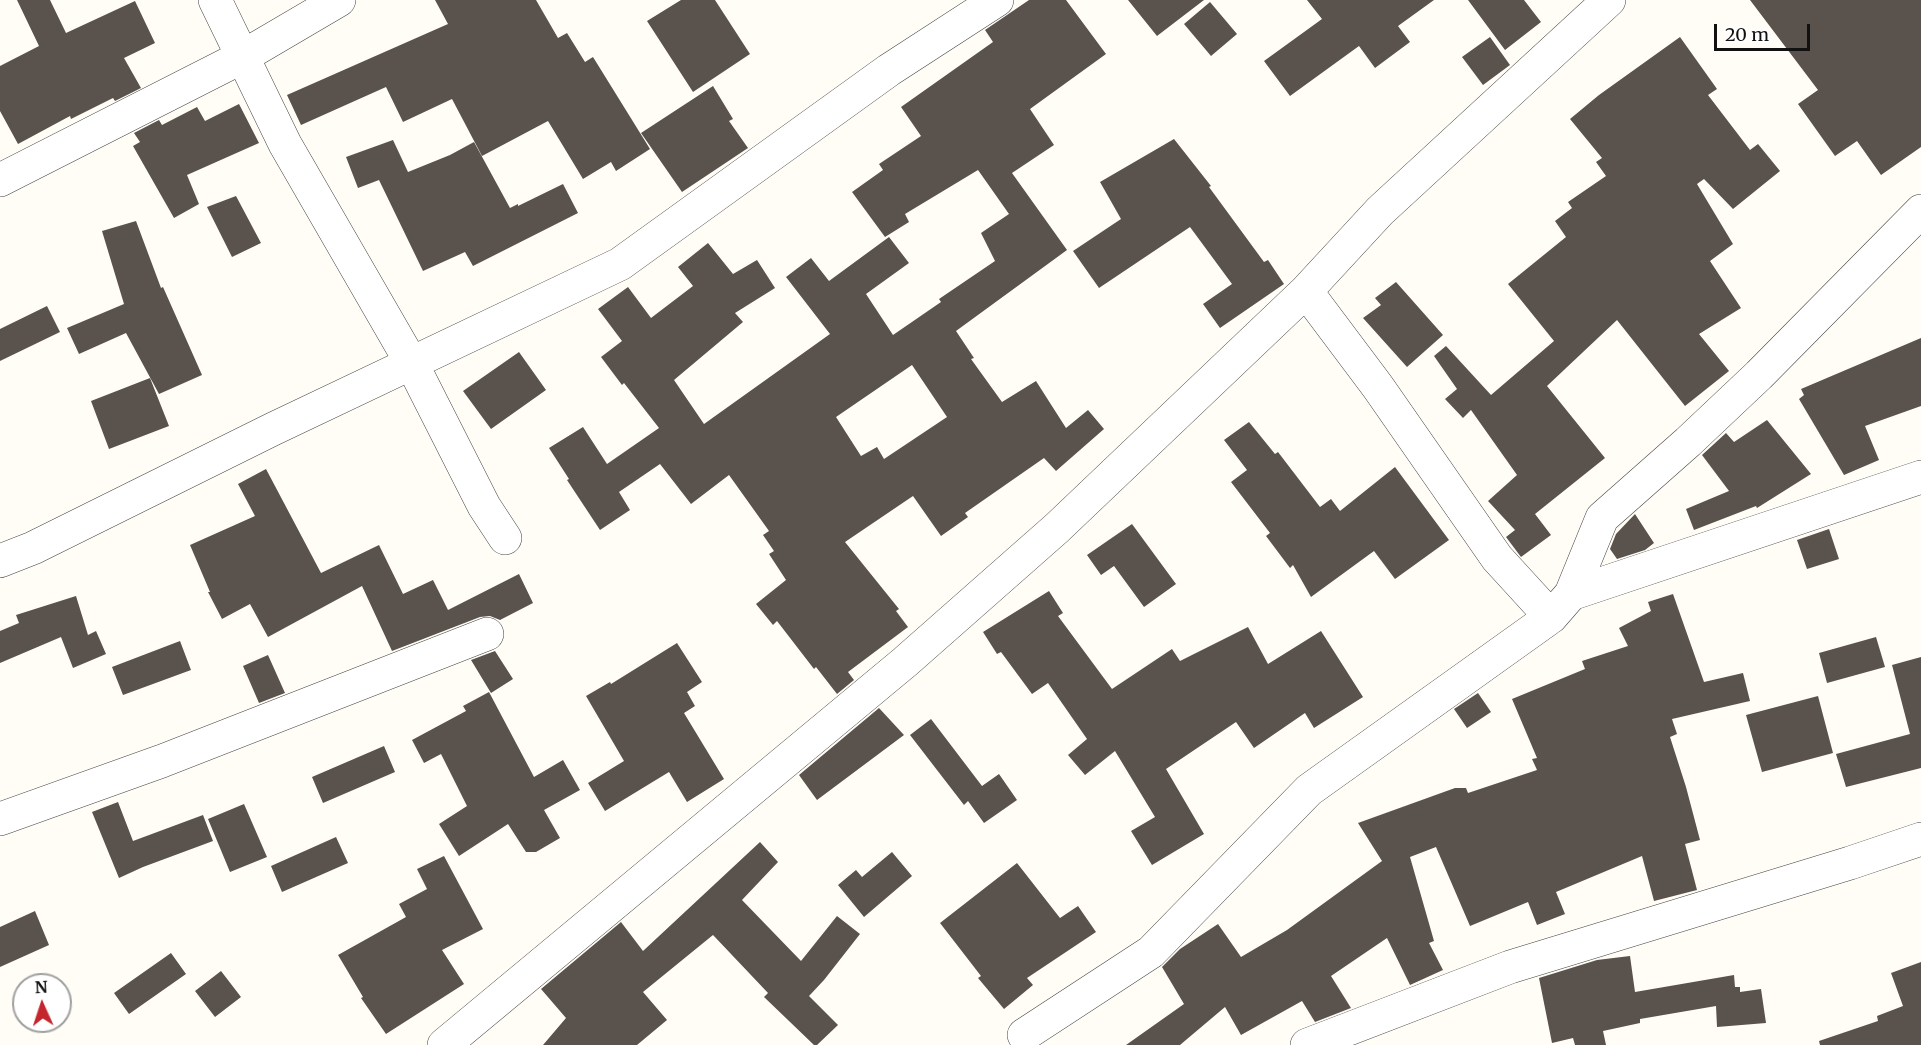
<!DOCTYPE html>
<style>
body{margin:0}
#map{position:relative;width:1921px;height:1045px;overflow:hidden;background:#fffdf5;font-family:Merriweather,serif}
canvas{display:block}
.north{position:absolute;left:12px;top:973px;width:60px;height:60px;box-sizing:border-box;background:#fff;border:2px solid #a0a0a0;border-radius:50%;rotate:357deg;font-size:16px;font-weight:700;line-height:24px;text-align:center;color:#111}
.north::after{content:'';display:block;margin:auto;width:21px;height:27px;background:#c4262e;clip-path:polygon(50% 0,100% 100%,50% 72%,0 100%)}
.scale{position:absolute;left:1714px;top:24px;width:96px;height:27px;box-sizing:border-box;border:3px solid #111;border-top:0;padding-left:8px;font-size:18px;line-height:21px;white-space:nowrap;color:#111;-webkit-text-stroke:4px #fff;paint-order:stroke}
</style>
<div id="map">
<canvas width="1921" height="1045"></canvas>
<div class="north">N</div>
<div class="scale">20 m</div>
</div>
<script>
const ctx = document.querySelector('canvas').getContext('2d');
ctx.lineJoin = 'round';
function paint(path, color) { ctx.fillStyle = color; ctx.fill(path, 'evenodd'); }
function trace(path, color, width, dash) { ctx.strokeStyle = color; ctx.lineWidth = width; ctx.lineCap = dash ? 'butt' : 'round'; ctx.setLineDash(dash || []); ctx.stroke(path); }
const building = new Path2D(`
 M17,0H50L66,33L135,1L155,43L124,58L141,88L115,101L113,98L71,119L70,116L18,144L0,111V66L39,46Z
 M435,0H536L558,38L567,33L585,62L593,57L650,149L616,171L611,162L583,179L548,121L482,156L452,99L403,122L386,87L301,125L287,95L448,24Z
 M681,0H715L750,54L693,92L647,21Z
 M1029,0H1066L1106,54L1030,109L1054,145L1012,173L1067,250L956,331L974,358L971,359L1002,402L1036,381L1066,428L1088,410L1104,429L1056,471L1044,458L965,513L968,517L941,536L913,496L845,542L899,609L896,611L908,627L848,672L854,680L837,694L816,667L814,669L777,621L773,625L756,604L786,580L769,554L774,551L763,535L769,531L729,475L691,504L660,464L619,492L630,510L600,530L567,480L569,479L549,448L583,427L607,464L659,428L624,383L622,385L601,357L622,341L598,309L628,287L651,318L693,286L678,267L708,243L733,274L757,260L775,288L735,313L743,322L674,380L704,424L830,334L786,277L811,258L829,281L889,237L909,263L866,294L893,335L941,302L939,299L995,261L981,233L1009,214L978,170L905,214L909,222L885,237L852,192L883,170L879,164L921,136L901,107L993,42L985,30ZM912,365L947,417L884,459L877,447L861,456L836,417Z
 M1128,0H1204L1157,36Z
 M1307,0H1434L1398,26L1410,42L1375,68L1359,46L1290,96L1264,61L1322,19Z
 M1468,0H1524L1541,22L1505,50Z
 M1750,0H1921V147L1881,175L1857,141L1835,156L1798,104L1818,90Z
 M1210,2L1237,34L1211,56L1184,24Z
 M1490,37L1510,65L1483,85L1462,57Z
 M1680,37L1717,89L1708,95L1750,150L1758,144L1780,171L1733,209L1704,179L1697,184L1733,244L1710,261L1741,308L1699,334L1729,371L1685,406L1617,320L1547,386L1605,458L1535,514L1551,535L1521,557L1506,537L1515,530L1488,501L1517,475L1471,410L1463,418L1445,399L1457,389L1434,356L1446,346L1491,395L1554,341L1508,284L1566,237L1555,221L1572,208L1568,202L1606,176L1596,162L1602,158L1570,119L1599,95Z
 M713,86L733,119L729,121L748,148L682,192L641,133Z
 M239,104L259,143L187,175L199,204L174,218L133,146L140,142L134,133L159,120L162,125L197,107L205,121Z
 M1174,139L1211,186L1209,187L1264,262L1268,260L1284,284L1220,328L1203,304L1232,284L1190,227L1099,288L1073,251L1121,219L1100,182Z
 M393,140L408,172L450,155L474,142L510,208L518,204V206L563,184L578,213L473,266L465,252L423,271L379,180L358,188L346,157Z
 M236,196L261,243L232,257L207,207Z
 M136,221L161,288L163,287L202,375L159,394L126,333L79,354L67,328L124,304L102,231Z
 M1396,282L1443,335L1407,367L1363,318L1381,305L1375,298Z
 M47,306L60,332L0,361V329Z
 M1921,338V406L1865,426L1879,460L1844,475L1799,399L1804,395L1801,389Z
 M519,352L546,390L491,429L463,391Z
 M150,378L169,426L109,449L91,401Z
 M1767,420L1811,474L1757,508L1756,506L1694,530L1686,509L1729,491L1702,455L1726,433L1734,442Z
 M1249,422L1275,454L1278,452L1320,507L1331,499L1340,511L1395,467L1449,540L1395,579L1374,551L1311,597L1293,565L1290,568L1266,536L1270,533L1231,482L1247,470L1224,440Z
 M266,469L321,573L379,545L403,594L433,580L448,610L519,574L533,603L500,620L490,616L480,617L392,651L362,586L268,637L250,604L222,619L208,592H210L190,545L255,516L238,484Z
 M1635,514L1654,543L1645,550L1617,559L1610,549L1616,534Z
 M1132,524L1176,584L1144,607L1114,566L1101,575L1087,555Z
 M1829,529L1839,559L1807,569L1797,540Z
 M1049,591L1063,613L1058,616L1112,689L1172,649L1180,661L1248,627L1268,664L1321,631L1363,697L1314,728L1305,713L1254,748L1236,722L1166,769L1204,834L1152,865L1131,831L1155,817L1115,751L1085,775L1068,755L1087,739L1048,683L1032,694L1001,652L997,654L983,632Z
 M1673,594L1704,682L1743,673L1750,701L1672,719L1677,734L1670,737L1686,787L1700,840L1685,844L1697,890L1654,901L1642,856L1556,892L1565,914L1537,925L1528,902L1470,926L1436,847L1410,857L1434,941L1429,943L1443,970L1410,985L1387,938L1331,976L1351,1008L1315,1022L1302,1001L1241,1035L1225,1007L1180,1045H1126L1184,1004L1162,967L1180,949L1218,924L1241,957L1287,930L1382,861L1358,823L1455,788H1466L1468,793L1537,770L1532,759L1537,758L1512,699L1585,669L1582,661L1628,646L1619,628L1651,611L1648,602Z
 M76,596L88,635L96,631L106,654L73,668L61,637L0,663V631L19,623L16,615Z
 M1876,637L1885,667L1827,683L1819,653Z
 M180,641L191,670L123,695L112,667Z
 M677,643L702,682L687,692L695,706L684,713L724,779L687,802L669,772L605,811L588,783L624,761L586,696L610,682L611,684Z
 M495,651L513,679L491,693L471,660Z
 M268,655L285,693L259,703L243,666Z
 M1921,657V768L1846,787L1836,754L1910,734L1892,665Z
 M489,692L534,777L563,760L580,790L544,810L560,838L536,852H526L508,824L459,856L439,824L467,806L441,754L424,763L412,740L466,711L463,706Z
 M1478,693L1491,712L1467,728L1454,709Z
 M1818,696L1833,753L1762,772L1746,715Z
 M879,708L904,735L817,800L799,775Z
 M931,719L982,786L999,774L1017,800L984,823L968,801L964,805L910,735Z
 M384,746L395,772L323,803L312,777Z
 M118,802L133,841L203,815L213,841L143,867L119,878L92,812Z
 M244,804L267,857L230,872L208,819Z
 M336,837L348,863L282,892L271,866Z
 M760,842L778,862L742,900L801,961L837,916L860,934L824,980L809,996L838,1025L817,1045H814L764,997L768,993L713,935L643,992L667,1020L637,1045H543L566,1018L541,989L621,922L643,951Z
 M892,852L912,876L864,917L838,885L856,870L862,877Z
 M444,856L483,929L442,950L464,984L386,1034L361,998L363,997L338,955L406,917L399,904L427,889L417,869Z
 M1017,863L1060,918L1078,906L1096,932L1027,978L1033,985L1004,1009L978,978L981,976L940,923Z
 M35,911L49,945L0,967V927Z
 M171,953L186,974L129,1014L114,993Z
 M1630,956L1635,992L1734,975L1735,987H1740V992L1761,989L1766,1023L1717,1027L1716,1006L1640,1019V1023L1603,1031L1606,1045H1575L1573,1038L1552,1043L1539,978L1597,960Z
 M1921,962V1045H1820L1819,1041L1878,1021L1877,1016L1903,1006L1891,973Z
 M221,971L241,997L215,1017L195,991Z`);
const minor = new Path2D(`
 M215,0L285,144L412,364L484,506L505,538
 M0,180L242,57L339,0
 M1306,291L1378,387L1497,558L1551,617
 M0,561L33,548L273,429L620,264L889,70L997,0
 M1571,594L1921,477
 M0,819L162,761L487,634
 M1024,1035L1151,952L1309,790L1551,617L1571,594L1602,518L1688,442L1759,375L1921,211
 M444,1045L905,662L1057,528L1306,291L1380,211L1609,0
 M1307,1045L1510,967L1850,863L1921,839`);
paint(building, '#5a524d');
trace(minor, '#444', 34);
trace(minor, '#fff', 33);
</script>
